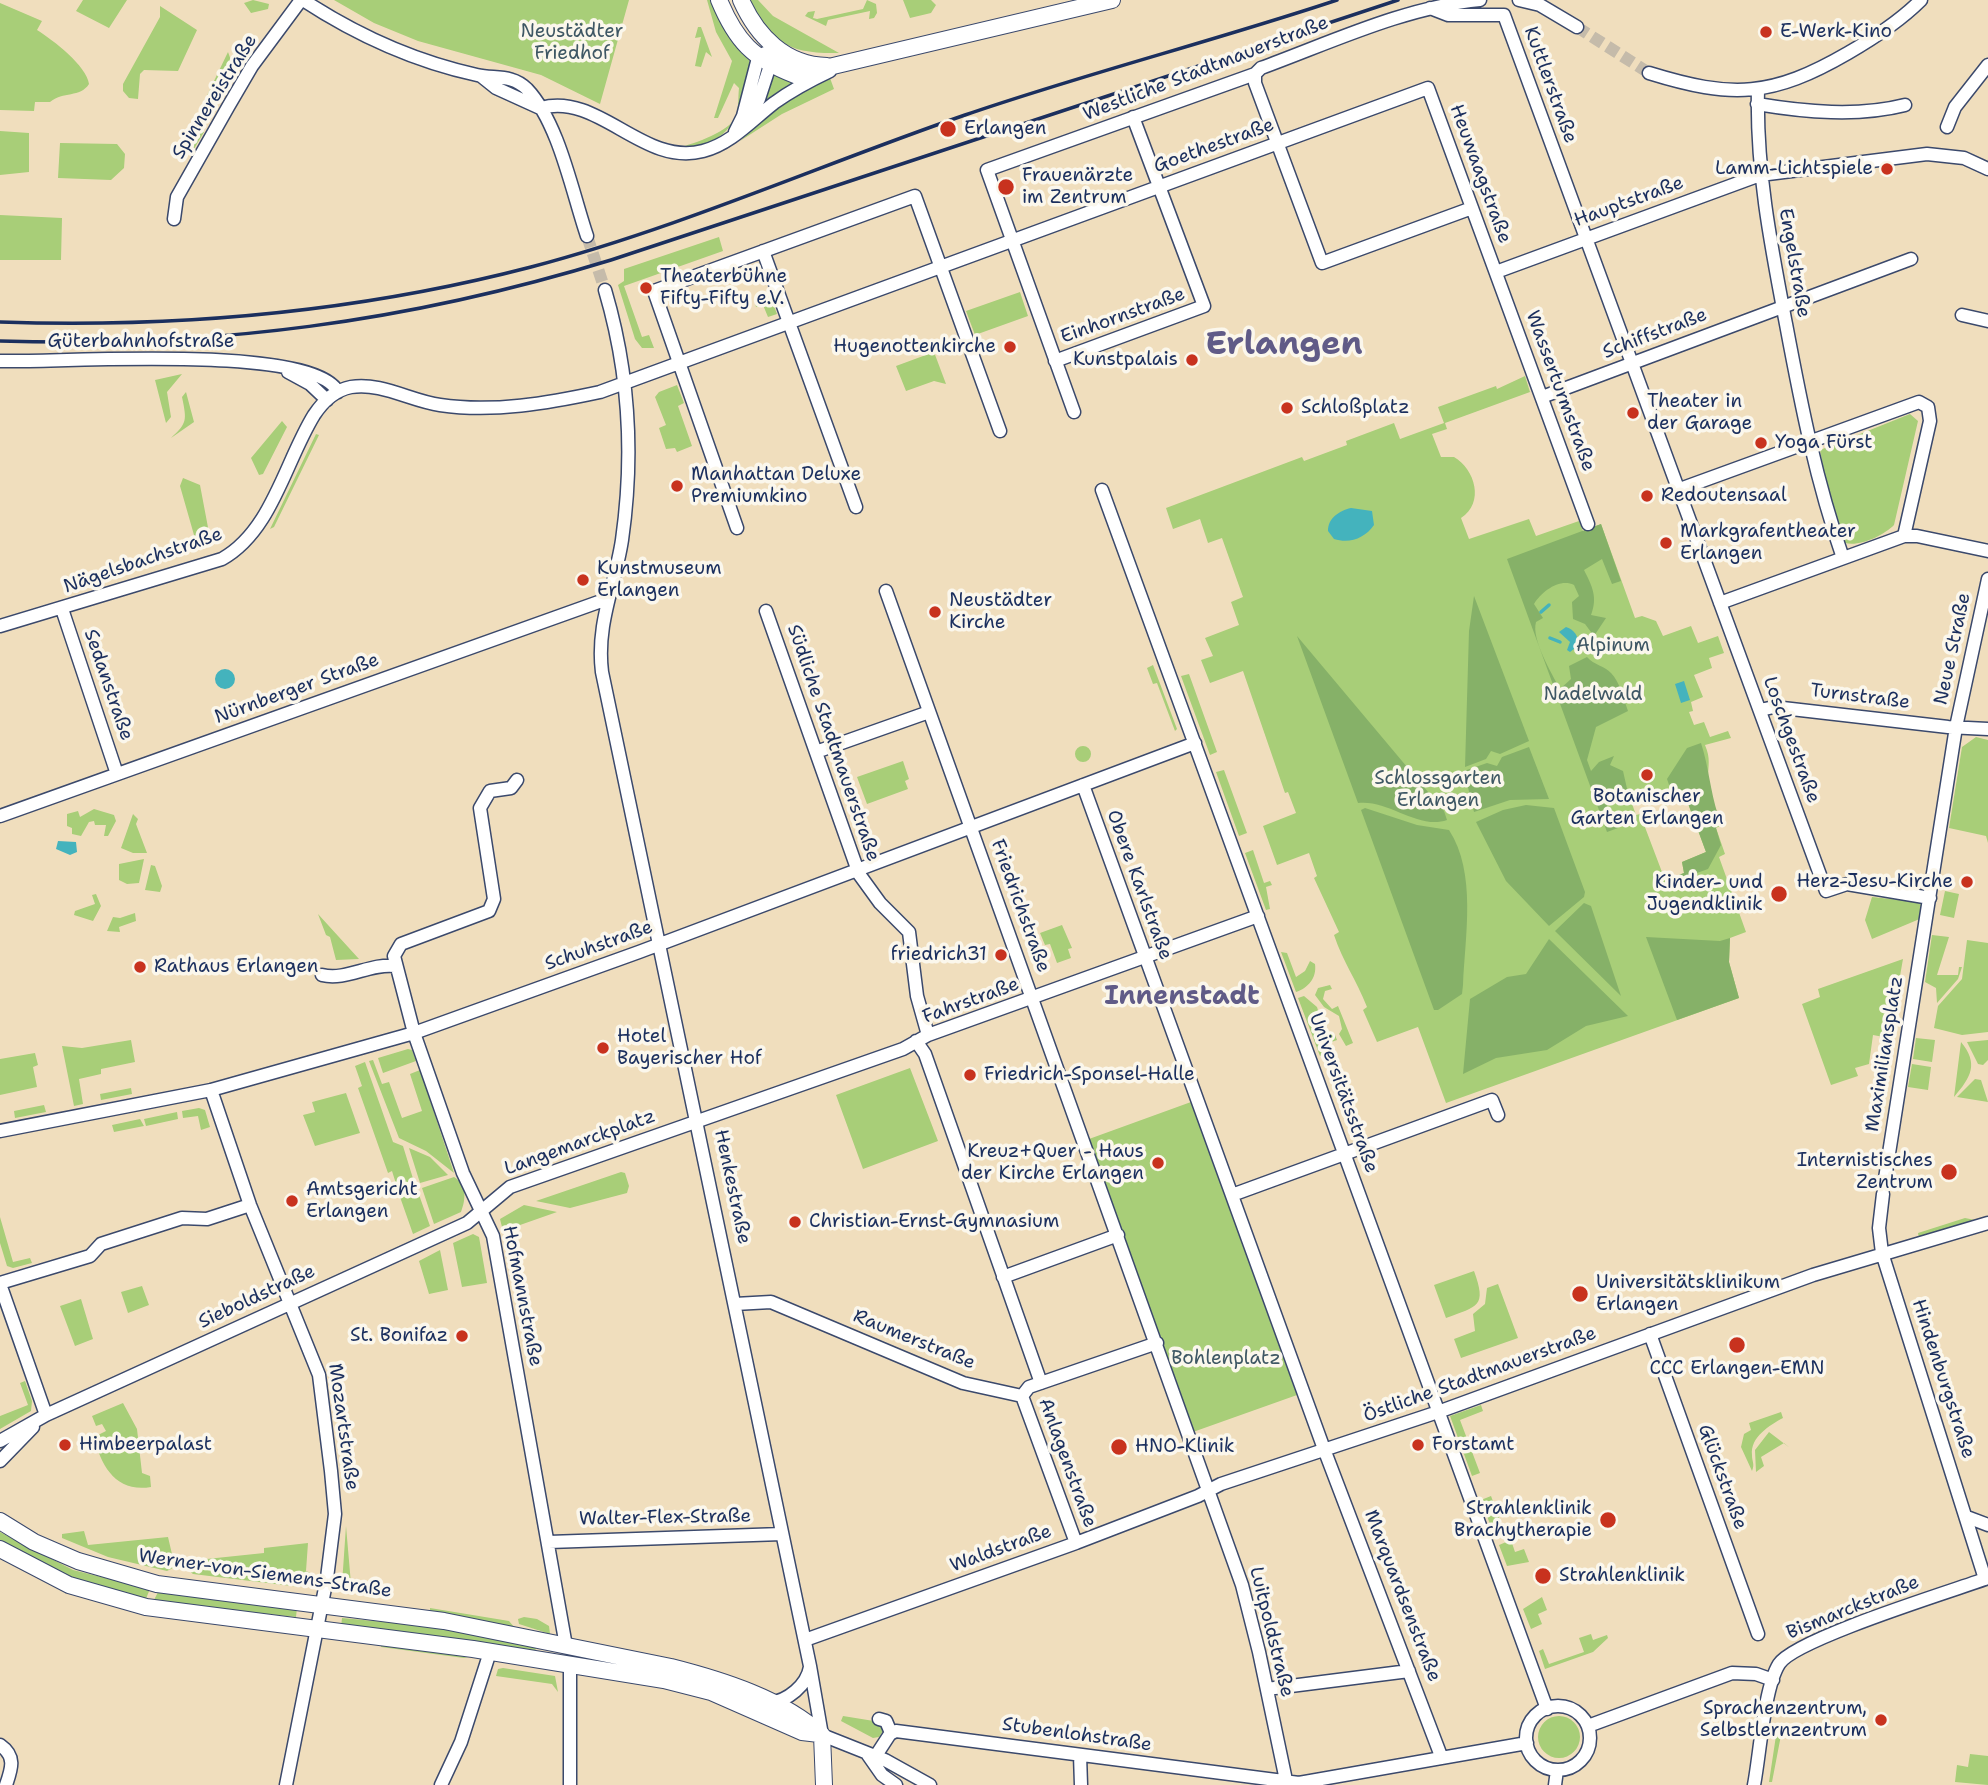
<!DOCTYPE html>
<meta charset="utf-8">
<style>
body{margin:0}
canvas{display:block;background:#f0debd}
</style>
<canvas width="1988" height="1785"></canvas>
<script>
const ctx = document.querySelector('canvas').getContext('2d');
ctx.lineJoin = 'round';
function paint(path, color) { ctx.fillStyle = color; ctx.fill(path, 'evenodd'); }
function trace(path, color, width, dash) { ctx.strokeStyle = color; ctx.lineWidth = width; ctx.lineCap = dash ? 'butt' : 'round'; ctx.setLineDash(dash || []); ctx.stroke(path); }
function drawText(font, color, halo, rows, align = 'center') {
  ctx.font = font + ' "Shantell Sans",sans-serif'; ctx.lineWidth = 7; ctx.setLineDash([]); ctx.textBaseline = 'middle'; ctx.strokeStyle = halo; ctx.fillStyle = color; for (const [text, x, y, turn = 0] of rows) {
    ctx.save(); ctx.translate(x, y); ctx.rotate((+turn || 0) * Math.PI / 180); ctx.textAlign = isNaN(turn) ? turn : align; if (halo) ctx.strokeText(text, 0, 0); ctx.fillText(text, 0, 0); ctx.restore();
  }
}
const green = new Path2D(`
 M83,0H127L109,28L76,11Z
 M253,0L269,4L268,9L251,13L244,3Z
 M334,0H629L600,104L541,75L418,41L374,23Z
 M707,0H713L749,59C751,68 748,77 746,87C739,124 720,149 679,147C693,145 732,130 736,116C739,107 738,96 739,88L734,83L718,118H714L732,61L716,32Z
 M746,0H758L773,16L839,53C785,54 776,42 746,0Z
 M867,0L876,4L877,13L874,18L869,19L870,11L828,20L826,26L805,16L808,12L815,11L813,18L817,19L863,9Z
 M903,0H931L936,5L931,13L910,18Z
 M0,3L42,21L37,30C53,40 87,66 89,84C80,98 63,91 50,102H35L34,111L0,110Z
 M160,6L197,30L178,71L144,70L140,74L138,99L129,98L123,91V84L160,17Z
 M698,27H701L712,57L706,52L701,67L695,66L701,37L695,38Z
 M228,52L232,63L213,105L203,104Z
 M774,72L801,80L762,107Z
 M830,78L834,89L782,114L740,141L788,99Z
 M0,131L29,133V172L0,175Z
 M199,131L204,132L191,154L187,150L188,138Z
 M60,143L117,144L125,154L124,168L111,180L58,178Z
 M0,215L62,218L61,260H0Z
 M719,237L723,251L624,286L642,337L649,335L654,348H642L635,339L618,285L624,281V269Z
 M1020,292L1028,316L975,335L966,311Z
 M769,293L777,314L768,317L763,305L756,307L754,299Z
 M934,352L946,384L934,381L906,391L896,366Z
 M182,374L167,392L171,417L166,423L155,380Z
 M1525,376L1530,392L1445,423L1447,429L1432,434L1441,457H1454C1475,469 1485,503 1461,518L1469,539L1529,519L1536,536L1579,521L1583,531L1601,524L1635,618L1642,616L1656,621L1663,636L1691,626L1698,643L1718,636L1724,653L1709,658L1712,668L1694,675L1703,697L1691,702L1693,711L1689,712L1694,725L1704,722L1710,737L1728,731L1731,738L1705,745C1711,759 1708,765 1708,780C1707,794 1717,812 1722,825L1716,828L1725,854L1719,857L1746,932L1730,938L1729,962L1739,998L1446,1103L1418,1027L1377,1042L1363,1010L1367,1007C1356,979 1343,962 1334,935L1339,932L1314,878L1317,876L1309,853L1277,865L1263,826L1296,813L1288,792L1285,793L1243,671L1210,683L1201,660L1213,656L1205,638L1239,625L1231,602L1243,597L1222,538L1208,543L1200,519L1173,529L1166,508L1302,457L1304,461L1347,445L1346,441L1394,423L1400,439L1444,423L1438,407L1496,386L1497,389ZM1659,791L1665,806L1686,798L1706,852L1682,862L1684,873L1665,880L1640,814L1636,815L1631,801Z
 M677,385L684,403L678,406L692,446L677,452L675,448L666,449L659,428L666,425L655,397L659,392Z
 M186,392L194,422L171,438C187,423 187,421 182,397Z
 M1910,414L1918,421L1894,525C1884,535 1860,547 1845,543L1828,493L1820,450Z
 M282,421L287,427L263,474L259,475L251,458Z
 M316,434L319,435L274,527L270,529Z
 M183,478L200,485L210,538L196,542L180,486Z
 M1153,665L1177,729L1175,731L1157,683L1153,684L1147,668Z
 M1189,674L1217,752L1210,755L1181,676Z
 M1976,737L1988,740V843L1986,836L1949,828L1962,747Z
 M1075 754a8 8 0 1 1 16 0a8 8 0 1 1-16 0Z
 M903,761L909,779L905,781L908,789L867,804L857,777Z
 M1224,770L1247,833L1239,836L1216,772Z
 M94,809L114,815L116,821L108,836H104L106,825H95L94,821L89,822L81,836L72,834V828L67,826V814L78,811L80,817Z
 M133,814L138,819L136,824L147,853H133L121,848Z
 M1253,850L1264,883L1270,881L1272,885L1266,887L1270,909L1266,910L1245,853Z
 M144,859L139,883L127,884L119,880V864Z
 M151,865L155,866L162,886L160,892L145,890Z
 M1945,891L1959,894L1954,918L1940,915Z
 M96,894L101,906L93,921L74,915L75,911L95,904L92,895Z
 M1872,897L1919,902L1923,908L1922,918L1872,939L1865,920Z
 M135,913L136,921L119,927L120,932L107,931L113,917L120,918Z
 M318,914L359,959L336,960L330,937L326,935Z
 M1062,925L1072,948L1068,949L1071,958L1057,963L1050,944L1045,945L1040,933Z
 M1932,935L1949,937L1937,975H1958L1959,967H1962L1958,979L1937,1003L1936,988L1925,982Z
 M1967,940L1988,943V1032L1962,1035L1934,1028L1938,1006L1962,979Z
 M1281,952L1287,953L1296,977L1305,971L1310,961L1315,964C1317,978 1308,988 1296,992Z
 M1903,959L1889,1038L1873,1035L1869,1064L1855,1068L1858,1076L1831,1085L1802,1004L1820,997L1818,989Z
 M1330,985L1332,989L1325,991L1323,999L1332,1009L1338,1006L1353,1043L1346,1046L1339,1034L1342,1029L1339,1016L1324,1007L1315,995L1318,988Z
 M1304,996L1317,1007L1325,1033L1335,1035L1337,1040L1326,1044L1328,1053L1320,1056L1298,998Z
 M1916,1038L1935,1040L1932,1062L1913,1059Z
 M131,1040L135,1062L101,1069V1074L79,1079L83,1104L74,1106L62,1046L82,1048Z
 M1988,1040V1060L1983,1065L1978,1064L1967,1042Z
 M1961,1042C1979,1064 1971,1077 1954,1097Z
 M408,1049L412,1050L416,1061L383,1073L378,1058Z
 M35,1053L38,1065L33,1067L37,1087L0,1095V1059Z
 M373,1060L382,1084L389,1082L402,1118L422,1111L410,1074L420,1070L454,1173L426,1151L399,1138L369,1061Z
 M365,1062L393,1142L403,1146L415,1185L398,1190L392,1171L388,1173L358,1088L362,1086L355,1066Z
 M1912,1064L1931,1067L1928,1090L1908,1087Z
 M910,1068L938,1141L863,1169L836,1095Z
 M1975,1079L1981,1080L1988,1102L1957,1097Z
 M131,1088L132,1094L101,1100L100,1094Z
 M346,1093L360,1133L315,1146L303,1115L315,1112L312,1102Z
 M1191,1102L1297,1395L1193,1432L1089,1139Z
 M44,1105L46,1112L15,1118L14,1111Z
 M199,1108L205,1110L210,1127L201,1130L198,1116L183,1118L182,1111Z
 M177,1112L178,1119L146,1126L144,1119Z
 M140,1119L144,1126L114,1132L112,1125Z
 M409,1148L430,1157L448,1175L420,1183Z
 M621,1172L625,1173L629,1186L627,1193L570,1208L536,1201Z
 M454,1177C467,1185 466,1199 461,1212L434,1224L422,1188Z
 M417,1189L430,1226L413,1234L400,1197L402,1193Z
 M524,1205L557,1212L503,1231L500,1219Z
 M0,1217L13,1262L30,1258L32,1263L13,1268L7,1266L0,1243Z
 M1965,1218L1975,1220L1919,1238L1918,1233Z
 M473,1234L479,1237L487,1283L462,1287L453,1243Z
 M440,1250L448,1290L429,1294L419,1261Z
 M1474,1271C1487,1307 1478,1306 1446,1318L1434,1285Z
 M1498,1284L1518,1338L1461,1358L1454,1339L1475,1331L1473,1314L1485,1304L1487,1288Z
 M142,1286L149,1305L128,1313L121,1292Z
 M81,1299L93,1339L75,1346L60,1306Z
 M25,1381L32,1401L31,1411L0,1429V1416L28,1405L20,1383Z
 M123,1403L137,1429L142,1473L150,1476L151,1487C117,1493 101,1467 94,1437L106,1431L102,1424L96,1426L92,1416Z
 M1481,1405L1483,1411L1460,1420L1480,1473L1472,1476L1450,1416Z
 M1781,1412L1783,1418C1770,1425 1750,1437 1752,1455C1752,1462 1755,1464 1752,1471L1741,1447L1744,1434L1751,1430L1749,1423Z
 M1769,1432L1790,1448L1784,1443L1761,1457L1764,1466L1756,1472L1755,1450Z
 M1491,1496L1500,1520L1490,1524L1481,1500Z
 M346,1526L351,1584L347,1589L342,1584Z
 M84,1531L88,1545L168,1537L175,1567L167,1571L108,1557L62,1538V1534Z
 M0,1532L73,1570L150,1589L145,1601L81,1582L0,1542Z
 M1511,1540L1515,1552L1524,1549L1529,1562L1507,1566L1499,1545Z
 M308,1543L306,1571L313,1574L312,1580L300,1587L193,1574L187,1569L189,1558L196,1557L197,1560L264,1553V1548Z
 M159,1590L297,1608L296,1617L153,1602Z
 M1542,1597L1547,1610L1538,1614L1542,1624L1531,1629L1523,1609Z
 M430,1608L509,1621L515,1628L430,1612Z
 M524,1617L537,1619L549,1626L550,1634L519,1624L518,1619Z
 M342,1618L449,1628L537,1646L534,1653L341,1627Z
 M1591,1634L1593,1640L1607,1635L1608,1638L1593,1652L1545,1669L1539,1651L1543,1649L1549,1664L1584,1652L1579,1638Z
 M381,1643L472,1656L464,1658L381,1647Z
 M503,1668L555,1676L558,1692L552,1684L496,1676L498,1669Z
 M1538 1737a21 21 0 1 1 42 0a21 21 0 1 1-42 0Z
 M843,1716L880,1722L883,1731L879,1737L873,1738L841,1721Z
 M1777,1729L1782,1730L1772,1782H1769Z
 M1970,1754L1988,1756V1785L1955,1782L1957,1765L1968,1767Z`);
const forest = new Path2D(`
 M1601,524L1621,581L1612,584L1602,559L1584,570C1592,586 1598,597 1591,615L1606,618L1594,636L1585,624L1573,619L1572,602L1579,596L1574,585C1560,578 1542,591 1534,604L1543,618L1536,622C1531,639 1552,674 1560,689L1571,679L1569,666L1587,657C1594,665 1605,666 1611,673C1620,682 1624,700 1628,711L1596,727L1587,760L1591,771L1599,762L1614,756L1610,765L1623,771L1628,793L1605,802L1618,828L1607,832L1507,559Z
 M1474,596L1529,741L1500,754L1491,751L1486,759L1465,767L1469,631Z
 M1297,636L1444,811L1447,820C1418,830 1388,799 1358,803Z
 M1701,743C1709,768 1710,790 1718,815L1713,818L1721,845L1708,869L1669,883L1665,880L1684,873L1682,862L1706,852L1686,798L1675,802L1667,779L1687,748Z
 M1529,747L1549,799L1510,800L1474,812L1464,771L1487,763L1497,766L1502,757Z
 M1526,805L1554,808L1585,892L1584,897L1549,926L1506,881L1476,822L1503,810Z
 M1365,808L1417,825L1449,830C1477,873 1465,936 1463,985L1462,994L1438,1010H1434L1361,810Z
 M1584,903L1591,906L1621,996L1555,931Z
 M1646,937L1720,941L1730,938L1729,962L1739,998L1677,1020Z
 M1549,939L1628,1016L1586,1026L1547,1050L1496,1058L1463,1074L1470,999L1507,977L1526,974Z`);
const water = new Path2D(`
 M1351,508L1372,511L1374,525C1365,538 1350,544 1334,539L1328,531C1328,518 1339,511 1351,508Z
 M1566,627C1575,630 1578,636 1579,645L1570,652L1567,650L1570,642L1559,632Z
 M215 679a10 10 0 1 1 20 0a10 10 0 1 1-20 0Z
 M1684,681L1690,700L1681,703L1675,684Z
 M58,841L76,842L77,852L70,855L56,849Z`);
const stream = new Path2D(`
 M1541,612L1549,605
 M1550,638L1560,642`);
const minorTunnel = new Path2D(`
 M1577,27L1649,73
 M587,236L605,290`);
const minor = new Path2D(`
 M303,0C358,36 413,61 477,75C495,79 512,74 527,89C559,123 572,192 587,236
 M1519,0L1540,5L1577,27
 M1430,8L1448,15H1504L1826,891L1847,884L1930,898
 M1649,73C1733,99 1772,97 1848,53C1874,38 1899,22 1921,0
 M1255,74V83L1322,263L1472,208
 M481,76L496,88L540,108
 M1758,90C1756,170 1771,246 1786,324C1801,404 1816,481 1843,558
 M1757,104C1805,112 1858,117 1905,105
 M541,108C599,92 643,167 703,151C731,144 752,120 774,103C792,90 811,80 830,71
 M748,120L759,99L773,56
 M1947,127L1955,107L1988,65
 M735,132L743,116L758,58L765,53
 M174,219L177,197L228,107L252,66L301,0
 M763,251L856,507
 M1496,272L1760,175L1927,154L1964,158L1988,169
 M605,290C629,371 634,456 622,540C615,586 596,624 602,672L810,1666L822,1735L885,1760L930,1785
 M1962,315L1988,321
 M0,361C58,363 313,343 338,392
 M1055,361L1204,306L1133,117
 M288,372L310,384L327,400
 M1542,397L1911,259
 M1074,412L987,170L1255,74L1261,68C1332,42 1405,7 1480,0
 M1680,489L1919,402L1928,407L1930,421L1904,536
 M1102,490L1547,1709
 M737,528L654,291L915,196L1000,431
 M886,591L1242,1585L1259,1652L1287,1785
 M1720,603L1904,536H1917L1988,551
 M62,609L117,774
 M766,611L859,874L880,903L909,932L917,996L928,1035
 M0,626L222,559C272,531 285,462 314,415C322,403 335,390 351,387C381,382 411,401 440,405C493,413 549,403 600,392L1428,88L1588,524
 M1760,710L1774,707L1948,727L1988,729
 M816,752L929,712
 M517,780L511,788L490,791L480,808L494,899L489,911L401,944L394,956L414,1033L463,1173L493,1236L566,1646
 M1083,785L1324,1449L1441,1756
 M0,816L607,599
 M322,975C346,981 370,963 395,966
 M916,1041L925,1054L1041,1383
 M211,1090L250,1205L319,1375L331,1471L335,1514L327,1578L286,1785
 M0,1131L211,1090L414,1033L639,952L1195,743
 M1884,1185L1956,727L1988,579
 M1883,1194L1879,1228L1882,1253L1985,1579
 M1232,1195L1492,1100L1498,1115
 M1003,1277L1118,1235
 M0,1283L90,1256L101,1244L182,1218L207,1219L250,1205
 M0,1284L46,1415
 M735,1304L771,1302L963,1383L1022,1396
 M1650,1334L1758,1634
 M1022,1396L1076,1543
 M1022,1396L1029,1387L1157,1343
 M0,1441L46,1415L467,1223L510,1187L903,1049L928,1035L1258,916
 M0,1461L33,1427
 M1967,1517L1988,1525
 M549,1542L782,1534
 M805,1640L1076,1543L1198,1496L1221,1484L1438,1412L1813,1275L1988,1223
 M570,1664V1785
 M1267,1689L1409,1671
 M769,1703C788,1701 807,1685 810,1667
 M1526 1738a32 32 0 1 1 64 0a32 32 0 1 1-64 0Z
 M879,1719L886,1721L891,1733
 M1588,1726L1732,1673L1756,1674L1773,1680
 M0,1745C16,1756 12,1768 6,1785
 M868,1755L882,1775L896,1785
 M1080,1755L1081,1785
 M875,1757L890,1734L896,1731L1299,1783L1527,1743
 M441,1785L461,1742L490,1652
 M1555,1785L1557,1770
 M1754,1785C1760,1754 1764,1688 1779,1664C1795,1639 1952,1591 1988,1578`);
const major = new Path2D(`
 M719,0C736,41 753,59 795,75L1112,0
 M741,0C757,36 785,65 827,66
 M0,1521L34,1542L78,1561L157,1584L444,1621L671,1667C722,1680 783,1699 822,1735
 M0,1549L69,1585L146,1607L473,1649L664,1680L711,1692L802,1732L819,1734
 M822,1735L824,1785`);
const rail = new Path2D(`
 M0,322C178,328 358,312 531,267C679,228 820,165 965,115C1087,73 1214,41 1337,0
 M0,341C212,348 409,322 611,260L1398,0`);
const markers = [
 [1766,32,7,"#c8321e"],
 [948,129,9,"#c8321e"],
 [1887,169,7,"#c8321e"],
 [1006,187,9,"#c8321e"],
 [646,288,7,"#c8321e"],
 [1010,347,7,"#c8321e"],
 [1192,360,7,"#c8321e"],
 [1287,408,7,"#c8321e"],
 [1633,413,7,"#c8321e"],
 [1761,443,7,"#c8321e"],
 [677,486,7,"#c8321e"],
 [1647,496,7,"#c8321e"],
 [1666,543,7,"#c8321e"],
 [583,580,7,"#c8321e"],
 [935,612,7,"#c8321e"],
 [1647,775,7,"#c8321e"],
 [1967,882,7,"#c8321e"],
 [1779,894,9,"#c8321e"],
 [1001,955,7,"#c8321e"],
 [140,967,7,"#c8321e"],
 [603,1048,7,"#c8321e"],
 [970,1075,7,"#c8321e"],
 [1158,1163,7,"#c8321e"],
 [1949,1172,9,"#c8321e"],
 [292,1201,7,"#c8321e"],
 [795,1222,7,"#c8321e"],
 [1580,1294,9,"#c8321e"],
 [462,1336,7,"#c8321e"],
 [1737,1345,9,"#c8321e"],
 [65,1445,7,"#c8321e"],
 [1418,1445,7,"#c8321e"],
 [1119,1447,9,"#c8321e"],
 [1608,1520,9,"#c8321e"],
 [1543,1576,9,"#c8321e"],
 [1881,1720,7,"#c8321e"]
];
const parkNames = [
 ["Neustädter",572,32],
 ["Friedhof",572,54],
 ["Alpinum",1613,646],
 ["Nadelwald",1593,695],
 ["Schlossgarten",1438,779],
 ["Erlangen",1438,801],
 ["Bohlenplatz",1226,1359]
];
const poiNames = [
 ["E-Werk-Kino",1780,32],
 ["Erlangen",964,129],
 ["Lamm-Lichtspiele",1873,169,"right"],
 ["Frauenärzte",1022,176],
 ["im Zentrum",1022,198],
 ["Theaterbühne",660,277],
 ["Fifty-Fifty e.V.",660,299],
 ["Hugenottenkirche",996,347,"right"],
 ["Kunstpalais",1178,360,"right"],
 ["Theater in",1647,402],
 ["der Garage",1647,424],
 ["Schloßplatz",1301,408],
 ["Yoga Fürst",1775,443],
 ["Manhattan Deluxe",691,475],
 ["Premiumkino",691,497],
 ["Redoutensaal",1661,496],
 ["Markgrafentheater",1680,532],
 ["Erlangen",1680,554],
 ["Kunstmuseum",597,569],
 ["Erlangen",597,591],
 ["Neustädter",949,601],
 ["Kirche",949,623],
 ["Botanischer",1647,797,"center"],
 ["Garten Erlangen",1647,819,"center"],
 ["Herz-Jesu-Kirche",1953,882,"right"],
 ["Kinder- und",1763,883,"right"],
 ["Jugendklinik",1763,905,"right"],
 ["friedrich31",987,955,"right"],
 ["Rathaus Erlangen",154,967],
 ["Hotel",617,1037],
 ["Bayerischer Hof",617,1059],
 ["Friedrich-Sponsel-Halle",984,1075],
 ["Kreuz+Quer - Haus",1144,1152,"right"],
 ["der Kirche Erlangen",1144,1174,"right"],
 ["Internistisches",1933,1161,"right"],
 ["Zentrum",1933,1183,"right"],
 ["Amtsgericht",306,1190],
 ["Erlangen",306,1212],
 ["Christian-Ernst-Gymnasium",809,1222],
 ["Universitätsklinikum",1596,1283],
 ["Erlangen",1596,1305],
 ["St. Bonifaz",448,1336,"right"],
 ["CCC Erlangen-EMN",1737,1369,"center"],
 ["Himbeerpalast",79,1445],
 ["Forstamt",1432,1445],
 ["HNO-Klinik",1135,1447],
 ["Strahlenklinik",1592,1509,"right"],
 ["Brachytherapie",1592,1531,"right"],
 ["Strahlenklinik",1559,1576],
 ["Sprachenzentrum,",1867,1709,"right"],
 ["Selbstlernzentrum",1867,1731,"right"]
];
const streetNames = [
 ["Westliche Stadtmauerstraße",1206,69,-21],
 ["Kuttlerstraße",1550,85,70],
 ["Spinnereistraße",215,97,-58],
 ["Goethestraße",1214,146,-20],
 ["Heuwaagstraße",1480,174,70],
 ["Hauptstraße",1629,202,-20],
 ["Engelstraße",1794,263,80],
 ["Einhornstraße",1123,316,-20],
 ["Schiffstraße",1655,334,-21],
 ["Güterbahnhofstraße",141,342],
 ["Wasserturmstraße",1560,391,70],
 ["Nägelsbachstraße",143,561,-19],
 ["Neue Straße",1953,649,-78],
 ["Sedanstraße",108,685,71],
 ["Nürnberger Straße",297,689,-20],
 ["Turnstraße",1860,697,7],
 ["Loschgestraße",1791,740,70],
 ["Südliche Stadtmauerstraße",833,743,71],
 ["Obere Karlstraße",1139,885,70],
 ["Friedrichstraße",1020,906,70],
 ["Schuhstraße",599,946,-20],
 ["Fahrstraße",971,1001,-20],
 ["Maximiliansplatz",1885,1054,-81],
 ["Universitätsstraße",1343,1093,70],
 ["Langemarckplatz",580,1143,-20],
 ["Henkestraße",732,1187,78],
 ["Hofmannstraße",522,1296,79],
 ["Sieboldstraße",257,1297,-25],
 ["Raumerstraße",914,1340,22],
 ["Östliche Stadtmauerstraße",1480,1375,-20],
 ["Hindenburgstraße",1943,1379,72],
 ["Mozartstraße",343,1427,82],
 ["Anlagenstraße",1067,1463,70],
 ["Glückstraße",1722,1477,70],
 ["Walter-Flex-Straße",665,1518,-1],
 ["Waldstraße",1001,1549,-20],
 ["Werner-von-Siemens-Straße",265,1574,8],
 ["Marquardsenstraße",1402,1596,69],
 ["Bismarckstraße",1853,1608,-22],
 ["Luitpoldstraße",1271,1632,76],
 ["Stubenlohstraße",1077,1735,8]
];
const districtNames = [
 ["Innenstadt",1182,997]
];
const townNames = [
 ["Erlangen",1284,345]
];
paint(green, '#a8ce78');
paint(forest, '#86b168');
paint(water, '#44b3bd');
trace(stream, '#44b3bd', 3.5);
trace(minorTunnel, '#c5bbaa', 12, [12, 6]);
trace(minor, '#3b496c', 15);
trace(major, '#3b496c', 18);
trace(minor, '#fff', 12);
trace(major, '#fff', 16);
trace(rail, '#1b2f5e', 3.5);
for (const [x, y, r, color] of markers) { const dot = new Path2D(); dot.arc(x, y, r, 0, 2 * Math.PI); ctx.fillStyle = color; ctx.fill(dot); trace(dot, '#fbf7ec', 2.5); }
drawText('19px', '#3e5764', '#fbf7ec', parkNames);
drawText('19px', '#1b2f5e', '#fbf7ec', poiNames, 'left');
drawText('19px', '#1b2f5e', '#fbf7ec', streetNames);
drawText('bold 26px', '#605b87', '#fbf7ec', districtNames);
drawText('bold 33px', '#605b87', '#fbf7ec', townNames);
</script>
